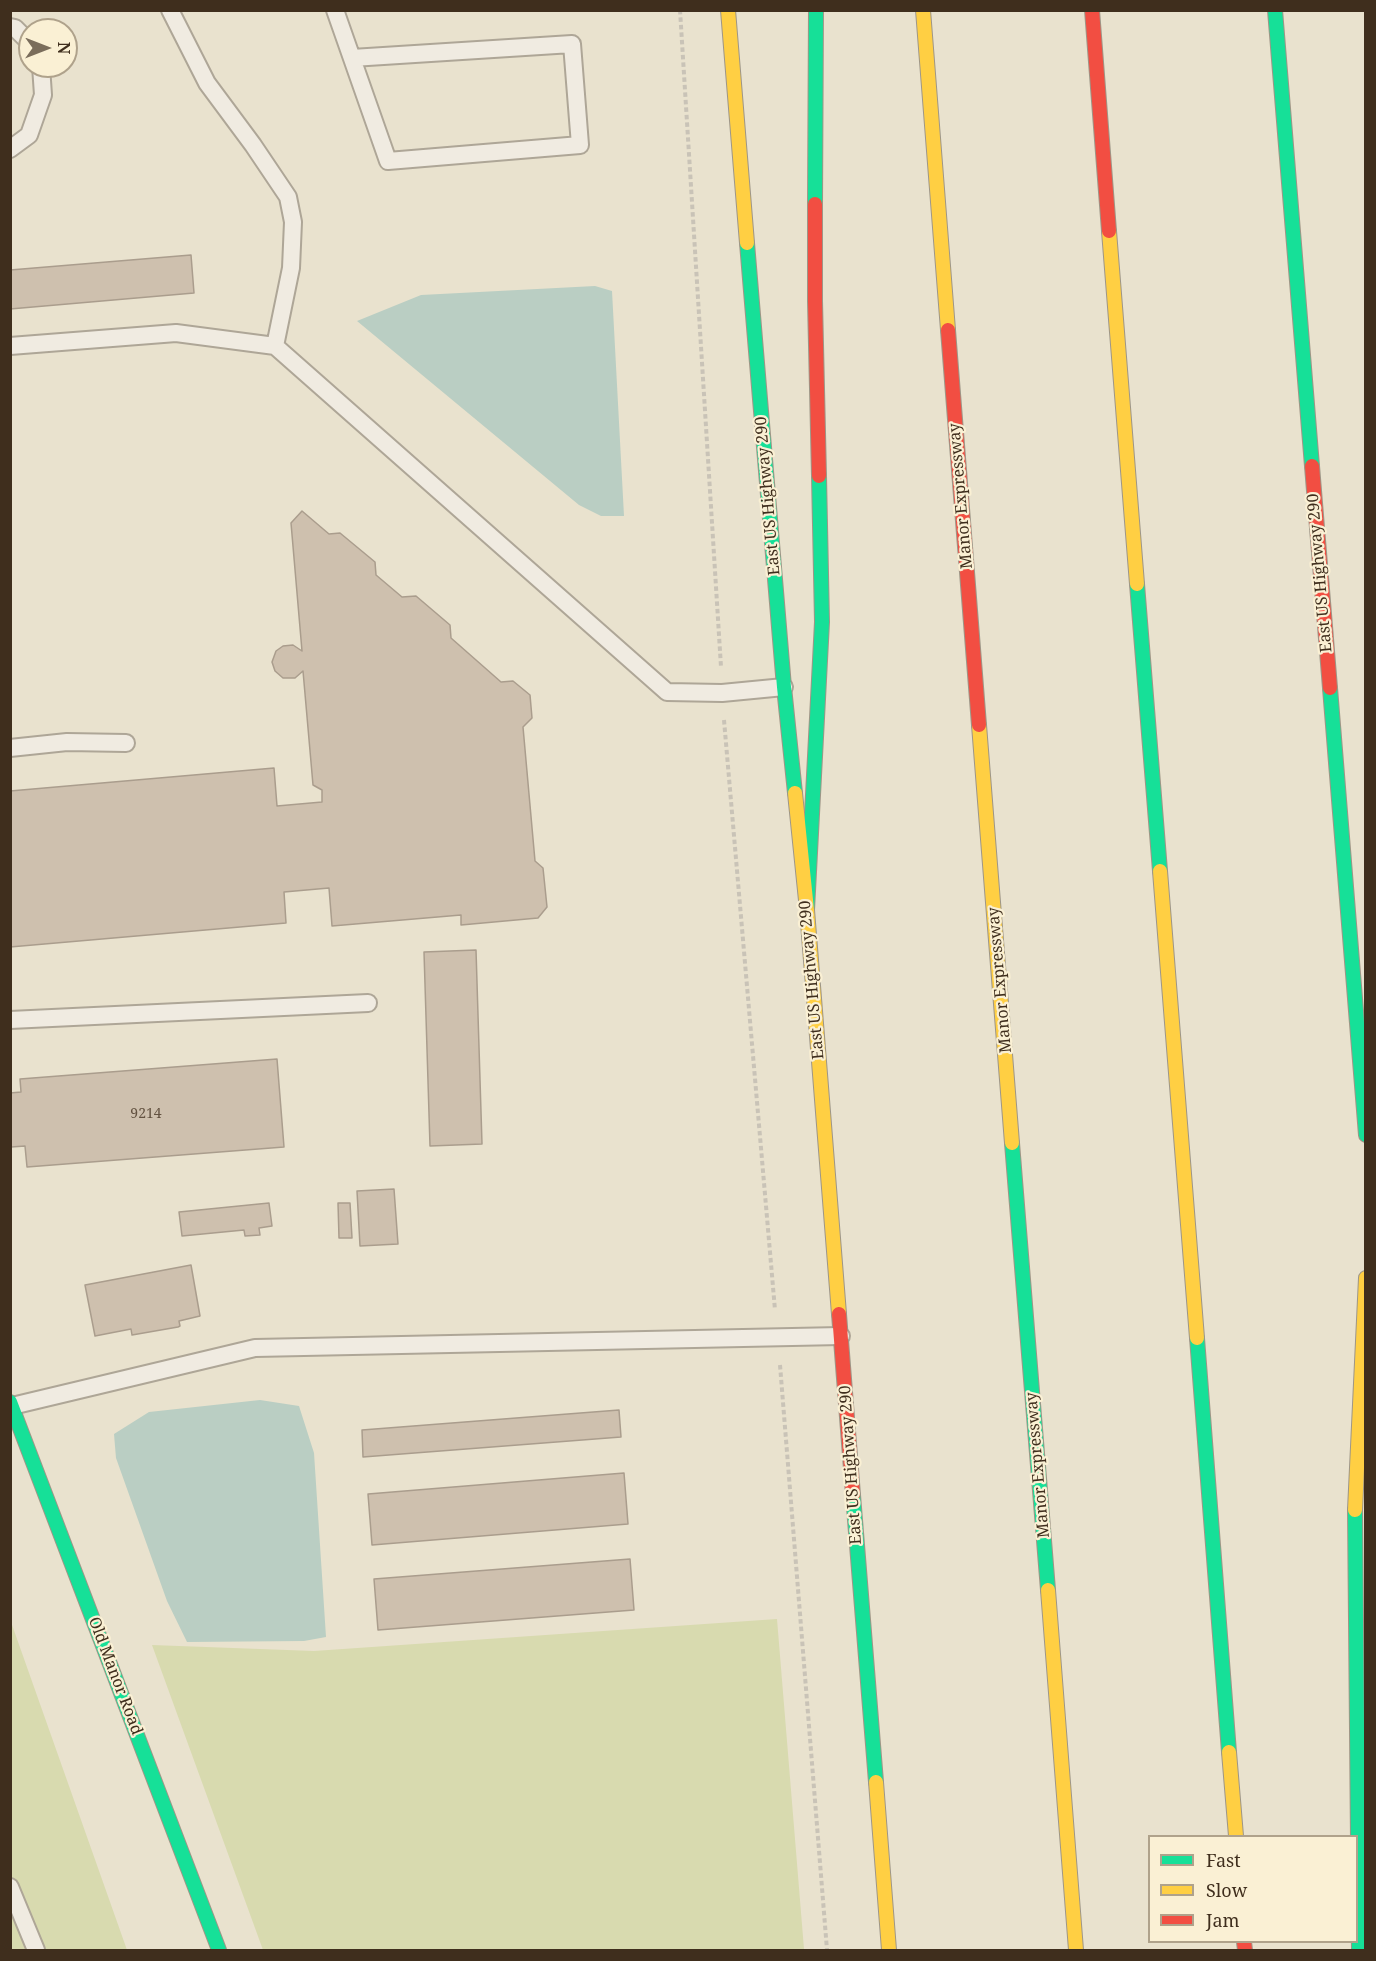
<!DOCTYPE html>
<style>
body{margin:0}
#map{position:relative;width:1376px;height:1961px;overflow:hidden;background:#e9e2ce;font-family:"Noto Serif",serif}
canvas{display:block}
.frame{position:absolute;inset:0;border:12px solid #3f2e1d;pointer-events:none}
.legend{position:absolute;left:1148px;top:1835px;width:210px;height:108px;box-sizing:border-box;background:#faf0d4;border:2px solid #afa28b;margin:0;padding:8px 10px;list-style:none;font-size:18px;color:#3f2e1d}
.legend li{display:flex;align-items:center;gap:12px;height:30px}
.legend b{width:30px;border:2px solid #afa28b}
.north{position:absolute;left:18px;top:18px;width:60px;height:60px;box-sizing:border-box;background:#faf0d4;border:2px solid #afa28b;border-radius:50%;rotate:90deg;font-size:16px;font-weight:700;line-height:24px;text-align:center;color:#3f2e1d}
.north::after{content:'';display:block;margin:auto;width:21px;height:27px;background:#7a6d5b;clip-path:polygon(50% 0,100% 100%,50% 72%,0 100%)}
</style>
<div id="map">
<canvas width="1376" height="1961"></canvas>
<div class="frame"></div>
<ul class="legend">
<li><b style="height:8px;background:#16e098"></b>Fast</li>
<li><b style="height:8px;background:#ffcf43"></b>Slow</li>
<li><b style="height:8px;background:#f24e42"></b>Jam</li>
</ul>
<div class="north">N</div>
</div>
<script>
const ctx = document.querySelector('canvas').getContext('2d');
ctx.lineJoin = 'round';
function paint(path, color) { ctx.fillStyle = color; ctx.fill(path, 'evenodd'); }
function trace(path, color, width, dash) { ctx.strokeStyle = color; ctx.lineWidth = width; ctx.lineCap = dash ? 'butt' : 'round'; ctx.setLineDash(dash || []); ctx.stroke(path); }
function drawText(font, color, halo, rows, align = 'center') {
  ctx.font = font + ' "Noto Serif",serif'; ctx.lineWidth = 4.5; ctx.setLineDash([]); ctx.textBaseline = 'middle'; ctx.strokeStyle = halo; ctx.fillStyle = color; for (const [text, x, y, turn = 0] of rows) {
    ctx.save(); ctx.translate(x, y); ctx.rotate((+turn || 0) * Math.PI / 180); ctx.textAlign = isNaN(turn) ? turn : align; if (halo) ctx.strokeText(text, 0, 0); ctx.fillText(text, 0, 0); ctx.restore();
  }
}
const green = new Path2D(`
 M777,1619L804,1949L787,1950H263L152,1645L314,1651Z
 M11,1622L127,1950H11Z`);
const water = new Path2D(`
 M595,286L612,291L624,516H601L579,505L357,321L421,295Z
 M260,1400L299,1406L314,1453L326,1637L304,1641L187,1642L167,1601L116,1458L114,1434L149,1412Z`);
const building = new Path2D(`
 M191,255L194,293L10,309V270Z
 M302,511L329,534L340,533L375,562L376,575L402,597L416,596L450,625L451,638L501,682L513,681L530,695L532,718L523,727L535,861L543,868L547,907L538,918L461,925V915L332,926L329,888L284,892L286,923L10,947V791L274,768L277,806L322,802V790L313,785L303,671L295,678H283L275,671L272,662L276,651L283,646L293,645L302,651L291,523Z
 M476,950L482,1144L430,1146L424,952Z
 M277,1059L284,1147L27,1167L25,1146L11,1147L10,1093L21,1092L20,1079Z
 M394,1189L398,1244L360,1246L357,1191Z
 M269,1203L272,1226L259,1228L260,1235L245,1236L244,1230L182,1236L179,1212Z
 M338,1203H350L352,1238H339Z
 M191,1265L200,1316L179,1321L180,1326L178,1327L132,1335L131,1329L95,1336L85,1285Z
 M619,1410L621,1437L363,1457L362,1430Z
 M624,1473L628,1524L372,1545L368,1494Z
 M630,1559L634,1610L378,1630L374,1579Z`);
const path = new Path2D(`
 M680,10L721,667
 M724,720L775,1310
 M780,1365L827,1950`);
const lane = new Path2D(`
 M170,10L207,83L253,145L288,197L293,222L291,268L275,346
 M335,10L388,161L580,145L572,44L352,58
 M10,27L15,28L30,43
 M10,149L29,135L43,95L41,66
 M10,346L176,333L275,346L667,692L722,693L784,687
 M10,748L67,742L126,743
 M10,1020L368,1003
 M12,1406L255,1348L841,1336
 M10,1887L36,1950`);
const fast = new Path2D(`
 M1275,10L1312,466
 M815,204L816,10
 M747,243L784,687L795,793
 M1137,584L1160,871
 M1330,688L1366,1135
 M807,910L822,622L819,476
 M1012,1143L1048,1590
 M1197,1338L1229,1752
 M10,1402L219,1950
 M853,1495L876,1782
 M1355,1510L1359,1950`);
const slow = new Path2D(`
 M728,10L747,243
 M923,10L948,330
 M1109,231L1137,584
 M979,725L1012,1143
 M795,793L807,910L839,1314
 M1160,871L1197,1338
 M1355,1510L1366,1278
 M1048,1590L1076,1950
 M1229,1752L1236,1836
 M876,1782L889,1950`);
const jam = new Path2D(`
 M1092,10L1109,231
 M815,204V301L819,476
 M948,330L979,725
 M1312,466L1330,688
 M839,1314L853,1495
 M1244,1942L1245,1950`);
const numberNames = [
 ["9214",146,1114]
];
const streetNames = [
 ["East US Highway 290",768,496,-95],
 ["Manor Expressway",961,496,-95],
 ["East US Highway 290",1320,573,-95],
 ["East US Highway 290",812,980,-95],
 ["Manor Expressway",1000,980,-95],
 ["East US Highway 290",851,1465,-94],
 ["Manor Expressway",1038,1465,-95],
 ["Old Manor Road",115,1676,69]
];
paint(green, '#d8daaf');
paint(water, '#bacec3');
paint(building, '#cec0ae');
trace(building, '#aa9d8d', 1.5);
trace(lane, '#aea697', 20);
trace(fast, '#9e9687', 16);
trace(slow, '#9e9687', 16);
trace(jam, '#9e9687', 16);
trace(path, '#c9c3b7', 4, [4.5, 3]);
trace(lane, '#f0ebe1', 16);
trace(fast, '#16e098', 14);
trace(slow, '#ffcf43', 14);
trace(jam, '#f24e42', 14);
drawText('14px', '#635241', null, numberNames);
drawText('16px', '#3f2e1d', '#faf0d4', streetNames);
</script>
